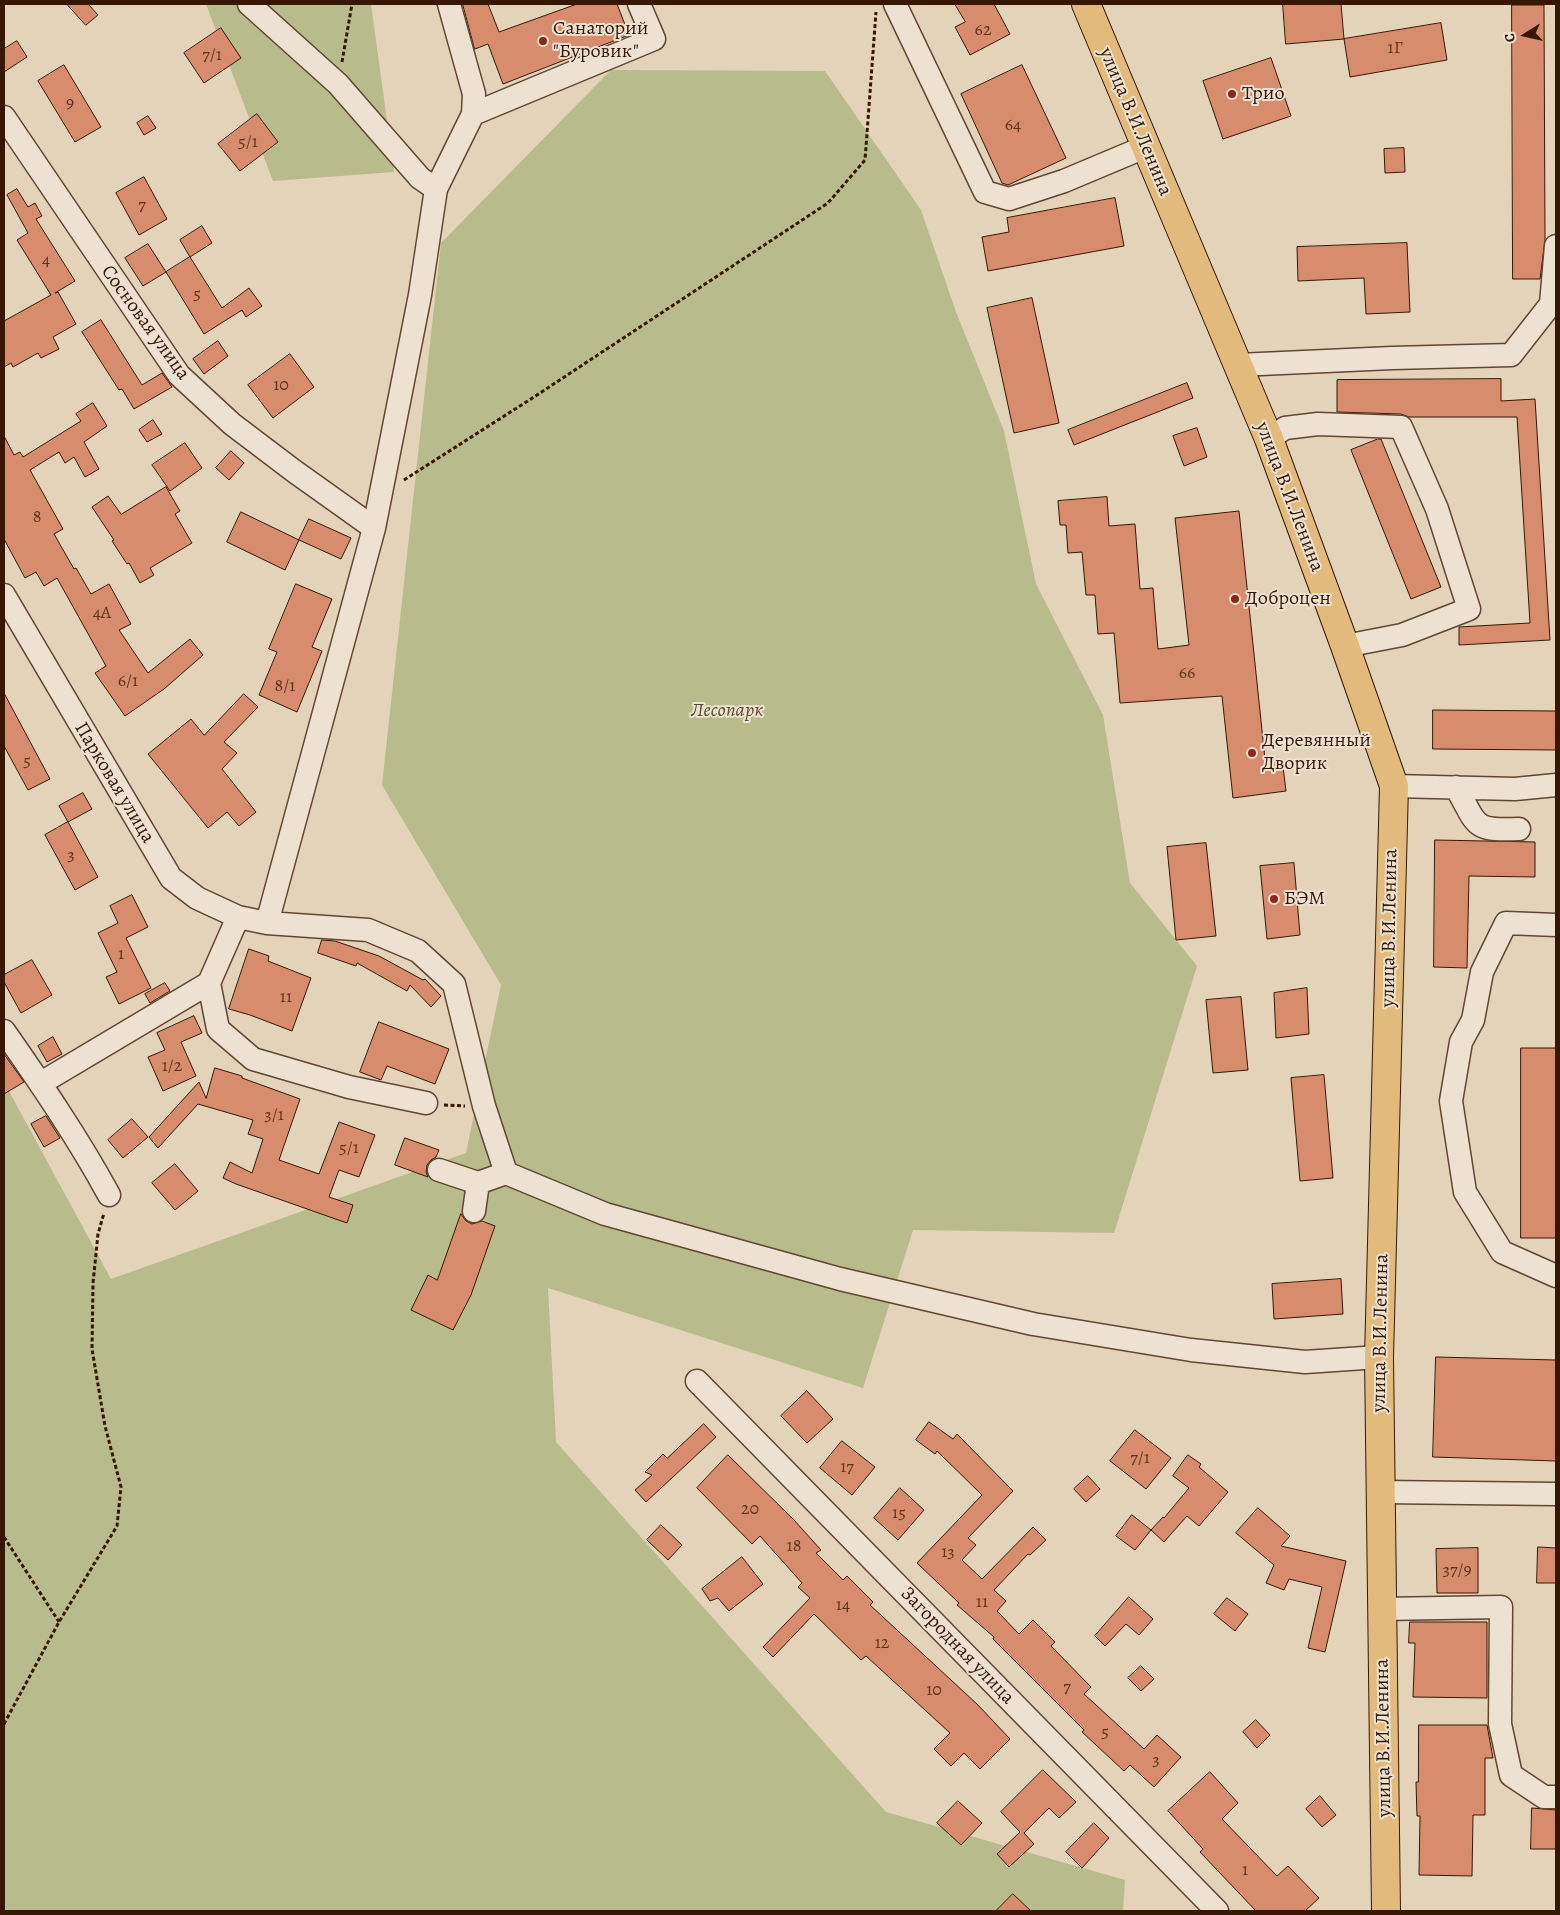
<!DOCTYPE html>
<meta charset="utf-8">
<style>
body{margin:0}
#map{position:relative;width:1560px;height:1915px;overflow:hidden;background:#e3d3b9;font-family:Alegreya,serif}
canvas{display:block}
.frame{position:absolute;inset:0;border:5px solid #371704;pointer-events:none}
.north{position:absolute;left:1500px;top:10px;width:50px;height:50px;-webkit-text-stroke:4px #ede2d2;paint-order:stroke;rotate:260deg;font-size:14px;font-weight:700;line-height:20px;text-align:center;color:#371704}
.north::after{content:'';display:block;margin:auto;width:18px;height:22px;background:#371704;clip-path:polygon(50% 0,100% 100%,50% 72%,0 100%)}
</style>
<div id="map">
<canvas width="1560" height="1915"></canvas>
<div class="frame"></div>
<div class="north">С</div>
</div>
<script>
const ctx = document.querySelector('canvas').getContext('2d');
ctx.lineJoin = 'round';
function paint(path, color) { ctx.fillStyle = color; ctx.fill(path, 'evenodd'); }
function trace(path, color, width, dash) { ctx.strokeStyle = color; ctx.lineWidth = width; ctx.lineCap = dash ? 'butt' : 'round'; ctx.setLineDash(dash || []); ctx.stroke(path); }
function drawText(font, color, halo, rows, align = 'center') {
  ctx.font = font + ' Alegreya,serif'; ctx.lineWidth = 4; ctx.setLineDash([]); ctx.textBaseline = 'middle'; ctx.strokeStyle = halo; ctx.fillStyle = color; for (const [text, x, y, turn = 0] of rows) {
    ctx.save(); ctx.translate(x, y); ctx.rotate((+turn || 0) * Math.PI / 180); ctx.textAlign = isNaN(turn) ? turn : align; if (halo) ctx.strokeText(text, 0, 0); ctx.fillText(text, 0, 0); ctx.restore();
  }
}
const green = new Path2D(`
 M206,4H371L394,172L273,181Z
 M611,70L825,71L921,210L956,312L1004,431L1036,584L1103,715L1130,883L1197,966L1114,1233L913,1230L863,1388L548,1288L556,1442L886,1812L1125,1880L1123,1911H4V1082L111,1279L466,1153L501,985L382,785L441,243Z`);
const building = new Path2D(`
 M67,4H88L98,15L86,25Z
 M463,4H488L499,32L577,4H617L629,35L503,84L488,44L475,49Z
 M955,4H994L1010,34L970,55L955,27L965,22Z
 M1283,4H1341L1344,39L1286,44Z
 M1512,5H1544L1545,240L1540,279H1513Z
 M1441,23L1447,60L1350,77L1344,39Z
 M221,28L241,58L204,83L184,53Z
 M17,41L27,57L4,72V49Z
 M1271,58L1291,116L1223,139L1203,81Z
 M64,65L101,127L75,142L38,81Z
 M1022,65L1066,158L1008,185L1002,183L961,94Z
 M257,114L278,142L240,171L218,144Z
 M148,116L156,128L144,135L137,123Z
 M1404,148L1405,172L1385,173L1384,149Z
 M144,177L167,219L139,235L116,193Z
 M17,189L28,207L35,203L42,216L36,219L75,281L55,293L58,292L76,324L53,337L59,349L41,358L38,353L13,367L11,363L4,367V321L51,295L17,240L28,233L7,195Z
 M1115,198L1124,246L988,271L982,237L1009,232L1007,218Z
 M202,226L212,243L190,257L180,240Z
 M1407,243L1410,312L1366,314L1364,278L1298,281L1297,247Z
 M148,244L166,272L143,286L125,258Z
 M190,257L222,308L249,288L262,306L246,317L242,310L204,334L166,272Z
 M1032,298L1059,423L1014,433L987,308Z
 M101,320L142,385L162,373L172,387L134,409L122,389L119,390L82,332Z
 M218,341L228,356L204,374L193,359Z
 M290,354L314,387L273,418L248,385Z
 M1501,379V401L1535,399L1550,640L1459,645V627L1530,623L1517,417H1409L1401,414L1337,412V380Z
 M1187,383L1193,398L1074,445L1068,430Z
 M93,403L107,426L84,442L99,469L85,477L74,457L65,463L59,452L30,470L63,529L54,534L74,569L76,568L91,594L109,584L131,624L119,630L148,673L190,639L203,655L164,689L125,716L95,673L106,666L57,578L44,586L36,572L25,578L4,539V436L14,455L20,452L23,457L81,421L76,414Z
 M153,420L162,434L147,442L139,430Z
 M1197,428L1207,457L1184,466L1173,436Z
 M1378,439H1381L1441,587L1411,599L1351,450Z
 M185,443L202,468L170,491L152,465Z
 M231,451L244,463L229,480L216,468Z
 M166,487L180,511L175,514L192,543L150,568L154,575L140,583L129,563L127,564L112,541L114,540L92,507L108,496L121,514Z
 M1107,497L1109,526L1135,524L1140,589L1153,588L1158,649L1189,645L1175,518L1239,511L1265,759H1282L1286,791L1233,798L1222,696L1120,703L1114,633L1098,634L1095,595H1086L1082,552L1068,553L1066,525H1060L1058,501Z
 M241,512L299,540L285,570L227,542Z
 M309,519L351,538L341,559L299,540Z
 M296,584L332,599L312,647L322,651L297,712L259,695L277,652L269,649Z
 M4,693L50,779L28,790L4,746Z
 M244,694L258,707L224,742L237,753L222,769L256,812L239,826L227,812L208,828L148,754L191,719L204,735Z
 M1433,710L1556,711V750L1433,749Z
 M83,793L92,809L68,822L59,806Z
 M68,822L98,877L75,890L45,835Z
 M1435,840L1535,842V877L1469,876L1467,968L1434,967Z
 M1206,843L1216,936L1176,940L1167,847Z
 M1294,863L1300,935L1267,939L1260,866Z
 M132,895L148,927L126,938L151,988L119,1004L106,977L117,972L98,933L118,923L110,906Z
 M322,940L335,941L379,956L423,980L425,979L441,996L431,1007L410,985L407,991L357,963L356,966L318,953Z
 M249,949L269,956L268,961L311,978L292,1031L250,1015L229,1009Z
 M32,960L52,995L21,1013L4,982V975Z
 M165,983L170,991L150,1003L145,994Z
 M1307,988L1309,1034L1276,1038L1274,993Z
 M1241,997L1248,1070L1213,1073L1206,1000Z
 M194,1016L202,1033L181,1042L196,1076L163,1091L148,1057L165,1050L157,1033Z
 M379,1022L449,1049L435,1084L387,1066L381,1080L360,1072Z
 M53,1037L62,1054L47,1062L38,1046Z
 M1521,1048H1556V1238H1521Z
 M4,1054L24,1082L4,1094Z
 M215,1068L242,1076V1078L300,1099L279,1160L319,1174L339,1122L375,1135L359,1177L339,1170L329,1197L353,1205L347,1223L236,1184L223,1178L230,1162L252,1173L263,1139L248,1134L253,1120L198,1104L158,1148L149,1137L199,1082L206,1098Z
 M1324,1075L1333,1178L1300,1181L1291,1078Z
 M46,1116L60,1138L44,1147L31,1124Z
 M132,1119L148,1137L123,1158L108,1140Z
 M405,1138L439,1150L436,1157L431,1160L427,1165L426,1172L428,1177L395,1165Z
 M175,1164L198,1191L175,1210L152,1183Z
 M461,1214L466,1221L472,1224L482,1221L495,1226L471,1295L453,1330L411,1310L428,1275L437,1280Z
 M1341,1279L1343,1314L1274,1319L1272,1284Z
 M1436,1357L1556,1360V1461L1433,1457Z
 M807,1391L833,1419L807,1443L781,1416Z
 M929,1422L953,1439L957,1434L1013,1491L968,1538L976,1545L962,1560L982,1579L1033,1527L1046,1540L1030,1555L1028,1554L994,1590L1006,1601L997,1611L1019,1634L1033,1620L1055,1642L1051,1646L1091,1687L1084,1694L1144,1749L1157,1735L1181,1757L1154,1787L1130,1765L1124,1771L1082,1732L1084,1730L993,1639L994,1637L957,1605L959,1603L917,1563L982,1495L937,1451L935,1454L916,1440Z
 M704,1424L716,1437L646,1502L635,1490L652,1475L645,1472L663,1454L667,1458Z
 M1135,1430L1171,1458L1146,1489L1110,1461Z
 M842,1441L875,1467L852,1495L820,1468Z
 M728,1455L794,1520L821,1550L816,1553L843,1580L847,1576L873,1602L870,1605L978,1705L1010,1739L980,1769L964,1753L951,1766L934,1749L950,1733L866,1656L861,1660L814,1614L773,1657L763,1647L810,1598L798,1587L802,1583L760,1536L752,1544L697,1488Z
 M1188,1455L1201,1464L1199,1467L1228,1492L1199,1526L1187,1516L1164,1542L1151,1530L1163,1517L1164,1518L1189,1488L1173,1476Z
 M1088,1476L1100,1489L1086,1502L1074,1489Z
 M900,1488L924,1510L898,1540L874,1518Z
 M1258,1508L1290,1536L1281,1546L1346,1561L1325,1652L1308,1648L1322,1587L1289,1579L1284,1590L1266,1583L1274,1565L1236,1533Z
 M1132,1515L1151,1530L1135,1550L1116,1536Z
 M661,1525L682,1545L668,1560L647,1540Z
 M1538,1547L1556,1548V1583H1537Z
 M1478,1548V1593H1437L1436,1549Z
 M742,1557L763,1584L729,1611L718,1598L710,1601L702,1589Z
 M1129,1597L1153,1619L1139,1635L1126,1624L1105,1646L1095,1636Z
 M1227,1598L1248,1614L1235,1631L1214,1614Z
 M1410,1622H1487V1698L1413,1697L1415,1643H1409Z
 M1141,1666L1154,1679L1141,1691L1128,1678Z
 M1256,1720L1270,1735L1257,1748L1243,1732Z
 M1419,1725H1487L1493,1758H1485V1815H1473L1472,1876L1419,1875L1420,1816H1417L1416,1782H1418Z
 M1043,1770L1076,1802L1059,1818L1049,1808L1024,1833L1034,1844L1009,1867L997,1854L1020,1832L1001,1812Z
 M1210,1772L1238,1803L1222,1819L1277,1876L1288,1866L1319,1898L1305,1911H1256L1200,1852L1203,1849L1168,1811Z
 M1320,1796L1336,1815L1322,1827L1306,1809Z
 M958,1801L982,1823L961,1845L937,1823Z
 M1532,1808L1556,1810V1849H1531Z
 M1094,1823L1109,1838L1082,1868L1066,1852Z
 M1013,1894L1031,1911H996Z`);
const path = new Path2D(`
 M342,62L352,4
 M404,480L534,397L828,203L865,160L876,12
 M444,1105L465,1106
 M4,1537L59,1622
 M4,1724L59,1622L117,1526L121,1487L105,1426L92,1349L93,1283L98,1234L104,1213`);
const minor = new Path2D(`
 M249,4L338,84L420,178L436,189
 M449,4L474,94L473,114
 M639,4L654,39L473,114L436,189L420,295L374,528L267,923L368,930L418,951L454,984L484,1106L506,1173L605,1214L840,1279L1033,1324L1191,1350L1305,1362L1379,1357
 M895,4L985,192L1009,199L1064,181L1145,147
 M4,117L179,375L232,424L294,471L374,528
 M1238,365L1392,358L1511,355L1551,304L1556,246
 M1269,439L1285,428L1318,424L1401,427L1437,509L1469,609L1402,635L1345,646
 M4,595L171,878L197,898L238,917L267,923
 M1394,786L1515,789L1556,785
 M1456,787C1478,826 1472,831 1519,829
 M238,917L209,983L218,1029L253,1059L349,1087L426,1103
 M1556,925L1506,923L1482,972L1473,1020L1461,1042L1451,1101L1465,1192L1502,1252L1556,1276
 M4,1031C41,1084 78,1138 109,1195
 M41,1083L209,983
 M439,1170L478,1183L506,1173
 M474,1211L478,1183
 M697,1381L1217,1911
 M1381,1492L1556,1494
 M1382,1609L1501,1607L1500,1724L1511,1775L1544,1797H1556`);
const major = new Path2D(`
 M1086,4L1269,439L1345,646L1394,786L1379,1357L1386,1911`);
const markers = [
 [543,41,5,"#8f2418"],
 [1232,94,5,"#8f2418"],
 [1235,599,5,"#8f2418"],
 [1252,753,5,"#8f2418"],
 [1274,899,5,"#8f2418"]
];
const numberNames = [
 ["62",983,31],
 ["1Г",1395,49],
 ["7/1",212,56],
 ["9",70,104],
 ["64",1013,126],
 ["5/1",248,143],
 ["7",142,206],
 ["4",46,261],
 ["5",197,295],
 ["10",281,386],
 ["8",37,518],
 ["4А",102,614],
 ["66",1187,674],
 ["6/1",128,682],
 ["8/1",285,687],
 ["5",27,762],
 ["3",71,856],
 ["1",121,955],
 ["11",286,998],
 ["1/2",172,1067],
 ["3/1",274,1116],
 ["5/1",349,1149],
 ["7/1",1140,1459],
 ["17",847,1468],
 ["20",750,1510],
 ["15",899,1514],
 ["18",794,1547],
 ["13",948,1553],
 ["37/9",1457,1571],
 ["11",982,1603],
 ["14",843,1606],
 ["12",882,1644],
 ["7",1067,1688],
 ["10",934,1691],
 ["5",1105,1733],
 ["3",1156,1761],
 ["1",1245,1871]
];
const poiNames = [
 ["Санаторий",553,29],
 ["\"Буровик\"",553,52],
 ["Трио",1242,94],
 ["Доброцен",1245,599],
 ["Деревянный",1262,741],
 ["Дворик",1262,764],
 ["БЭМ",1284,899]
];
const streetNames = [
 ["улица В.И.Ленина",1135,122,67],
 ["Сосновая улица",145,323,54],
 ["улица В.И.Ленина",1289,497,69],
 ["Парковая улица",114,783,59],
 ["улица В.И.Ленина",1390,928,-89],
 ["улица В.И.Ленина",1381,1333,-89],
 ["Загородная улица",957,1646,46],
 ["улица В.И.Ленина",1384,1738,-91]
];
const parkNames = [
 ["Лесопарк",727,711]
];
paint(green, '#b8bb8c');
paint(building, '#d68c6d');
trace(building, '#371704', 1);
trace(minor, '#624631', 25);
trace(major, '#371704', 30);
trace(path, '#371704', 3, [4, 2.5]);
trace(minor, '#ede2d2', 22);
trace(major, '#e2ba7c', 28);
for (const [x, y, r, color] of markers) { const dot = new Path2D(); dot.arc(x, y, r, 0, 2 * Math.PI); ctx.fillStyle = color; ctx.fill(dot); trace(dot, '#ede2d2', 2); }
drawText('18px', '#5f341e', null, numberNames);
drawText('20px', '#371704', '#ede2d2', poiNames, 'left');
drawText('20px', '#371704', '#ede2d2', streetNames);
drawText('italic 20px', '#5e482d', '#ede2d2', parkNames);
</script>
